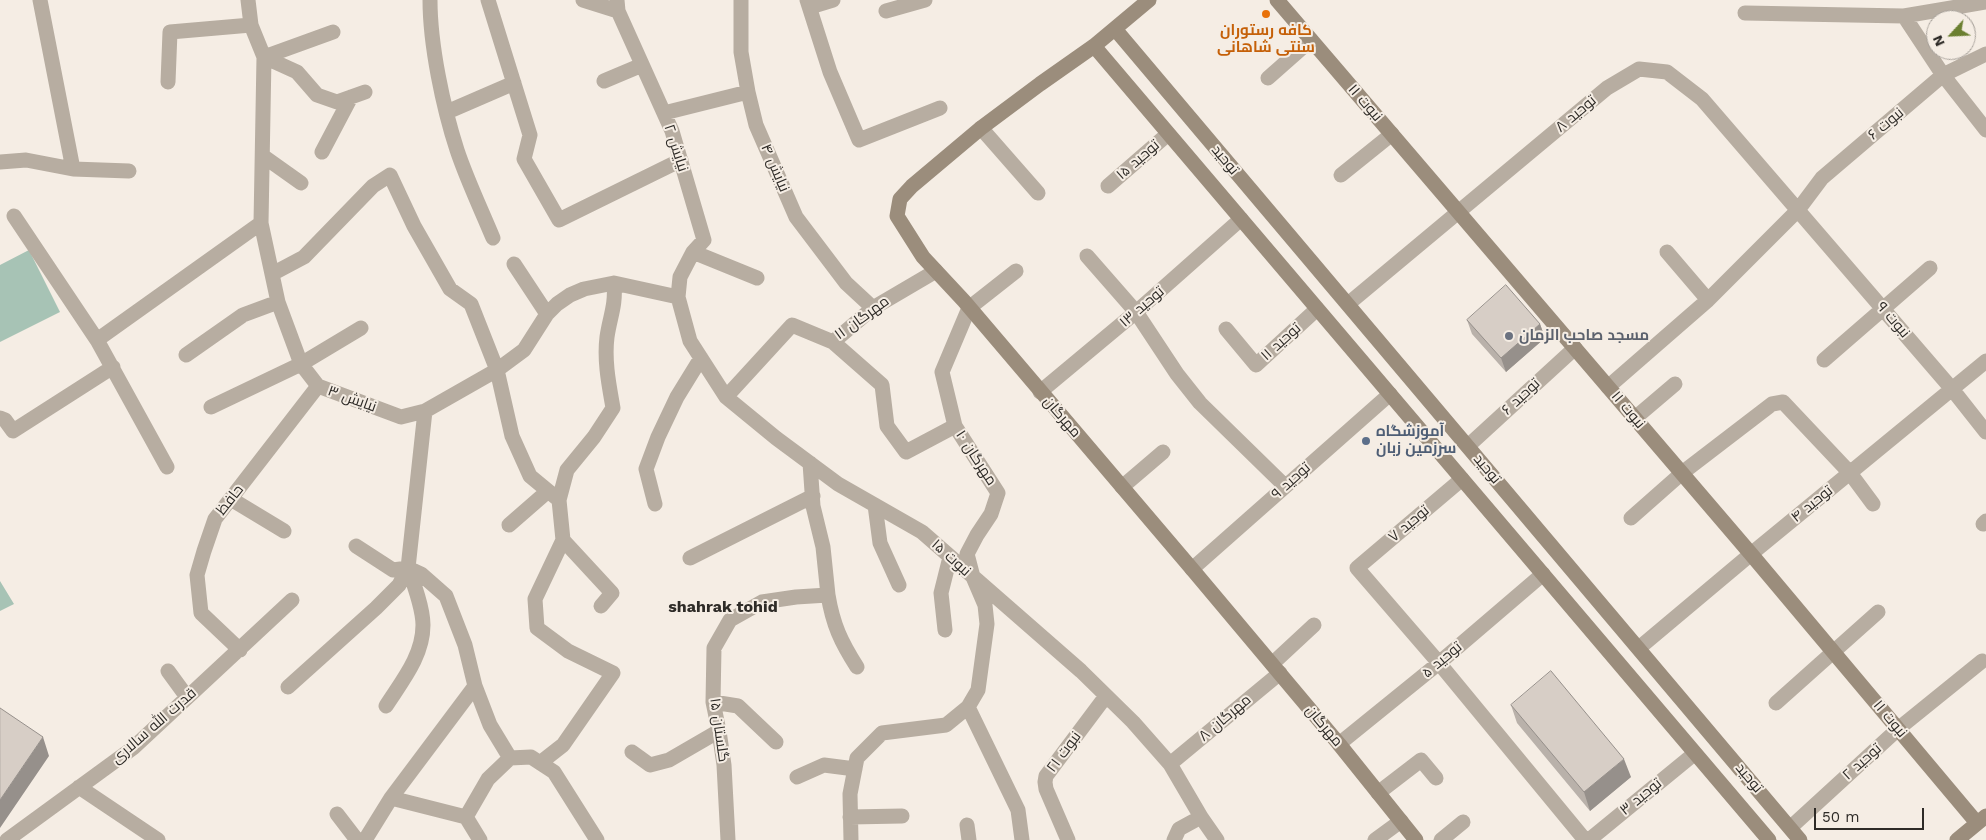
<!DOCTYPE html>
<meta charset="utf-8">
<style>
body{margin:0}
#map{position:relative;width:1986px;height:840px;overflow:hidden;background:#f5ede4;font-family:"Work Sans",sans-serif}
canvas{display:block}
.north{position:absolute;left:1926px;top:10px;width:50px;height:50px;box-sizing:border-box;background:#f5ede4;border:1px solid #a59f98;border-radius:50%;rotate:245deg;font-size:14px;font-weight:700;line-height:20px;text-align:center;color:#2e2b27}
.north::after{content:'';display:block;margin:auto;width:18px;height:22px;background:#6b7f30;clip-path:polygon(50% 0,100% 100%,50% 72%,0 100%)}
.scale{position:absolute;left:1814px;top:808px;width:110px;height:22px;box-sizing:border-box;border:2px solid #2e2b27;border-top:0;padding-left:6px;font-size:15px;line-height:18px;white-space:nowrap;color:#2e2b27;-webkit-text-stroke:4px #f5ede4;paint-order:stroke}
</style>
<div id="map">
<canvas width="1986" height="840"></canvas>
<div class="north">N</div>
<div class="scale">50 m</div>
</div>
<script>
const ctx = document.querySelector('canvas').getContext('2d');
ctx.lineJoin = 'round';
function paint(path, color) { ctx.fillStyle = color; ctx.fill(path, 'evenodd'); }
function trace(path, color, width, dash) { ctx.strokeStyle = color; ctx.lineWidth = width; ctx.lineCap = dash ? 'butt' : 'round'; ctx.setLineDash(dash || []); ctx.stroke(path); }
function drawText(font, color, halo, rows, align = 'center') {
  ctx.font = font + ' "Work Sans",Cairo,sans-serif'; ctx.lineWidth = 4; ctx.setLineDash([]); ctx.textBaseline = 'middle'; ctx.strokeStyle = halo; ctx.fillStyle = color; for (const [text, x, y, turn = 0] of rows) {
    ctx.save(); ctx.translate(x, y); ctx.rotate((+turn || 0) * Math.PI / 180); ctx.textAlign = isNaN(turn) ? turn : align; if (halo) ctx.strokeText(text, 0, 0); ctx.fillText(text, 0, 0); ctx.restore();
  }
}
const green = new Path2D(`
 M29,250L60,312L0,342V265Z
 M0,581L14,604L0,611Z`);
const street = new Path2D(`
 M248,0L251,25L264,57L261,223L278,302L301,364L318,386L401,417L425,411L497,370L524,350L547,314L557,304L570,295L584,289L614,283L678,297
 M430,0C430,45 443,107 457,150C467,180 481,209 493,238
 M488,0L530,135L524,159L559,220L681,160
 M583,0L618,11
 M617,0L618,11L672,131L704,240L693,252L680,277L678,297L690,341L726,397L776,438L838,484L922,532L1081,671L1133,722L1170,764L1201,817L1217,840
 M741,0V52L748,92L756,125L796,217L846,283L873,308
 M807,0L830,72L859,140L940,108
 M1986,2L1904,16L1943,75L1986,130
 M810,7L833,0
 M886,11L925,0
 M1745,13L1904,16
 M264,57L297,72L317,95L337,102L365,92
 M264,57L333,32
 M1268,78L1311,40
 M604,81L642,65
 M168,82L170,32L251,25
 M447,112L514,83
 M664,113L748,92
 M981,128L1038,193
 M322,152L351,97
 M263,156L301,183
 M0,162L26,160L73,169L40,0
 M73,169L129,171
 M1341,175L1392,134
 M1108,186L1168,134
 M14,216L97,340L167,467
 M693,252L757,278
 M1667,252L1708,300
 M1087,256L1136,312L1177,374L1200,403L1285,486
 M514,264L547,314
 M272,274L304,257L373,186L390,175L414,226L450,289L471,304L497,370L512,436L530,476L559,500
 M1348,304L1607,88L1639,69L1667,72L1702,99L1952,389L1986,432
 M1226,329L1256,365L1317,309
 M97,340L261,223
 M833,342L882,385L887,426L906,452L955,426
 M186,355L243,315L278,302
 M1824,360L1930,268
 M1608,387L1708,300L1798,210L1822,178L1943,75L1986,54
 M1040,392L1136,312L1241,219
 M726,397L792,325L833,342L873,308L936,271
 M211,407L301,364L361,328
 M0,418L5,420L13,431L113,367
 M1635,418L1675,384
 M1468,446L1575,348
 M1462,479L1357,568L1439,663L1585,840
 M1122,487L1163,452
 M231,499L284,531
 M655,504L646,469L658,437L677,397L701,358
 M875,505L880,543L899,585
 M1631,518L1682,473L1772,404L1783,402L1850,473L1873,504
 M1983,524L1986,521
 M509,525L548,491
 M563,540L612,593L601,606
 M356,546L393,570L408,568
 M690,558L813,496
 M1192,569L1390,394
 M828,595C833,625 841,642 857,667
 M945,630L941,593L950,557
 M1639,648L1751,554L1986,361
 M240,650L201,613L197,575L204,551L215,519L318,386
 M1272,664L1314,625
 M168,671L187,697
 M475,686L490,725L510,758L488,779L466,817L480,840
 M288,687L376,608L399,585L408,568
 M713,702L738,706L776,742
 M1776,703L1878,612
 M386,706C402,681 423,656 423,625C423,608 414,584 408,568
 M968,707L1018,810L1022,840
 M1339,744L1439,663L1543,574
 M632,752L650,765L669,760L719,731
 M510,758L531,757L554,772L597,840
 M540,763L563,745L613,673L568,651L537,628L535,599L563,540L559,500L567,470L594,437L613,408C609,385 604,361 607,337C610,316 616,306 614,283
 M1170,764L1280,673
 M797,777L824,765L855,769
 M79,787L158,840
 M1378,793L1421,760L1436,778
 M391,798L466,817
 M337,814L357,840
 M850,817L902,816
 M967,825L969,840
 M1791,827L1898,729L1982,661
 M7,840L133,748L292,600
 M365,840L391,798L475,686L465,645L446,596L421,574L408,568L425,411
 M728,840L724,765L719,731L713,702L714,648L730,620L762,602L796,597L828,595L823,547L813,506L810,463
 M851,840L850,794L857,758L882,733L946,725L968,707L978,690L987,624L985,605L973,577L967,554L977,535L991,514L998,493L955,426L942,372L969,308L1016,271
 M1068,840L1046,789L1045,782L1046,776L1106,696
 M1174,840L1179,829L1201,817
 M1375,840L1401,821
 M1441,840L1463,822
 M1589,840L1694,754`);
const secondary = new Path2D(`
 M1149,0L1094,46L1040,84L981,128L912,186L900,199L897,216L923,257L964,301L1192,569L1339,744L1416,840
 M1277,0L1751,554L1977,823
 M1115,29L1800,840
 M1094,46L1769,840
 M1957,840L1986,816`);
const wall = new Path2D(`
 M1467,320L1540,324L1545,338L1506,372L1472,334Z
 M1511,705L1631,777L1590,811L1517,723Z`);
const shadedWall = new Path2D(`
 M1540,324L1545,338L1506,372L1501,358Z
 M43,737L49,756L0,828V800Z
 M1624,759L1631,777L1590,811L1584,792Z`);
const building = new Path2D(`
 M1506,285L1540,324L1501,358L1467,320Z
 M1551,671L1624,759L1584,792L1511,705Z
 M0,708L43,737L0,800Z`);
const markers = [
 [1266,14,5,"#e8710a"],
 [1509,336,5,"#6b7280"],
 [1366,441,5,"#5c6f8a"]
];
const foodNames = [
 ["کافه رستوران",1266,31],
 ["سنتی شاهانی",1266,48]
];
const streetNames = [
 ["نبوت ۱۱",1365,103,49],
 ["توحید ۸",1576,114,-40],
 ["نبوت ۶",1886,124,-40],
 ["نیایش ۲",676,148,72],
 ["توحید ۱۵",1138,160,-41],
 ["توحید",1225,160,50],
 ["نیایش ۴",775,168,67],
 ["توحید ۱۳",1142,307,-41],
 ["مهرگان ۱۱",862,318,-36],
 ["نبوت ۹",1893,320,49],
 ["توحید ۱۱",1281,342,-42],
 ["توحید ۶",1521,397,-43],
 ["نیایش ۳",352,399,20],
 ["نبوت ۱۱",1628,410,50],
 ["مهرگان",1062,417,49],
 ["مهرگان ۱۰",976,458,57],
 ["توحید",1487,469,50],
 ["توحید ۹",1291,481,-42],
 ["حافظ",230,500,-52],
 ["توحید ۴",1812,504,-39],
 ["توحید ۷",1409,524,-40],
 ["نبوت ۱۵",951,558,42],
 ["توحید ۵",1442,660,-40],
 ["مهرگان ۸",1225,718,-40],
 ["نبوت ۱۱",1890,719,50],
 ["قدرت الله سالاری",154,726,-41],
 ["مهرگان",1324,726,50],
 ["گلستان ۱۵",719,730,82],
 ["نبوت ۲۱",1064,752,-53],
 ["توحید ۲",1862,762,-42],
 ["توحید",1749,778,50],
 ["توحید ۳",1641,797,-39]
];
const worshipNames = [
 ["مسجد صاحب الزمان",1519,336]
];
const serviceNames = [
 ["آموزشگاه",1376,432],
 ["سرزمین زبان",1376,449]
];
const neighbourhoodNames = [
 ["shahrak tohid",723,607]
];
paint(green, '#a7c3b5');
trace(street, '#b7ada1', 15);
trace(secondary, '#9b8d7c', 15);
paint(wall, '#b9b1aa');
paint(shadedWall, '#96908b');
paint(building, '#d7cec6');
trace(building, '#96908b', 1);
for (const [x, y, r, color] of markers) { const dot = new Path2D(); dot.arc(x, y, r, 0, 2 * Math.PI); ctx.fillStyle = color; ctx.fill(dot); trace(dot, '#f5ede4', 2); }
drawText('bold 15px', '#c56008', '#f5ede4', foodNames);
drawText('15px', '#2e2b27', '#f5ede4', streetNames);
drawText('bold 15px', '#5b616d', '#f5ede4', worshipNames, 'left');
drawText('bold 15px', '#4e5e75', '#f5ede4', serviceNames, 'left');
drawText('bold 16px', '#2e2b27', '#f5ede4', neighbourhoodNames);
</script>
